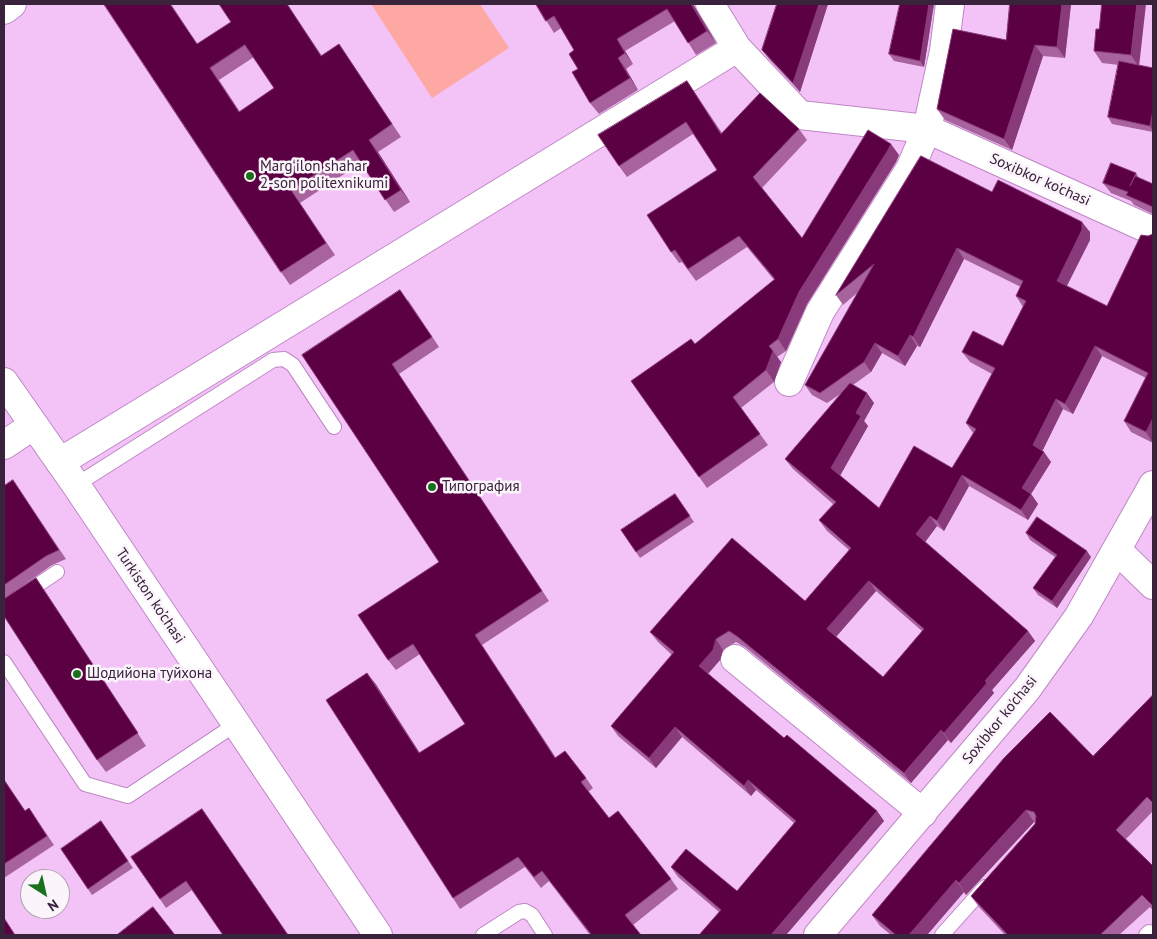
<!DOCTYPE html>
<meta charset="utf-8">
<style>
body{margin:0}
#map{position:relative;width:1157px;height:939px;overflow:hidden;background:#f3c3f8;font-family:"PT Sans",sans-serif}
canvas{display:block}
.frame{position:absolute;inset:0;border:5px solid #39223b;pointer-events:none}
.north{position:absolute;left:20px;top:869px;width:50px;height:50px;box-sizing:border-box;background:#fbf5fb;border:1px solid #ada1ae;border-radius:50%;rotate:145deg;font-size:14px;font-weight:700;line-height:20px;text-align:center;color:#39223b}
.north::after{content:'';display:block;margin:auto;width:18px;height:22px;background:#1a711d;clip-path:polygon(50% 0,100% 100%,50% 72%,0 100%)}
</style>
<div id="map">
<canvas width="1157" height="939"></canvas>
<div class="frame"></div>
<div class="north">N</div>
</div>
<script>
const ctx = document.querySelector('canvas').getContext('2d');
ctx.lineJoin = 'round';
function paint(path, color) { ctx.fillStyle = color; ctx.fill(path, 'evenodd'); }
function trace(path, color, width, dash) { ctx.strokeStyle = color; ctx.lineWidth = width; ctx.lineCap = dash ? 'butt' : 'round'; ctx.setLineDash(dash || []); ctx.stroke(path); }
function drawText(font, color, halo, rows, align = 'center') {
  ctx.font = font + ' "PT Sans",sans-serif'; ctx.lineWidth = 5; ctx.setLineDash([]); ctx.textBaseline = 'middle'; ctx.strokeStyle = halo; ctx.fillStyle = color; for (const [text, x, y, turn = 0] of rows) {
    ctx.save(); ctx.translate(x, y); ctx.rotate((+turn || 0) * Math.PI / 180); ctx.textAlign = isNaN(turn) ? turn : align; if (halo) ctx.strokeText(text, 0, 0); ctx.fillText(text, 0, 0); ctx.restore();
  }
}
const green = new Path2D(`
 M371,4H480L509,48L432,98Z`);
const service = new Path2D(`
 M76,485L273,360L284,359L293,365L334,427
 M4,608L57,572
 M4,662L85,784L128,796L236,724
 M483,935L519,912L525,911L532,915L545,935
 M942,935L985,887
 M1146,935L1149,932`);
const minor = new Path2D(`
 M710,4L737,48L800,115L927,129L1153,231
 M4,10L12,4
 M789,382L820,312L910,169L927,129L944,51L950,4
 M4,445L34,425
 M60,462L737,48
 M1117,550L1153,585
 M735,659L923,813
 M818,935L1027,689L1079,616L1153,485`);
const secondary = new Path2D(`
 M4,382L76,485L378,935`);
const wall = new Path2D(`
 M171,4L197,44L231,22L219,4H287L322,56L339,44L401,137L378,152L410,202L394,212L361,163L300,203L335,255L290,285L281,272ZM254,57L274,88L240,112L219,80Z
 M536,4H693L716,43L696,55L675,21L625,51L633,64L626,69L638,90L599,114L590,103L578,69L574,50L561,28L554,33Z
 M777,4H828L800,92L769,59L762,50Z
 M900,4H934L924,67L894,61L889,54Z
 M1010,4H1071L1065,58L1043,56L1012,150L945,120L937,109L1006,40Z
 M1102,4L1139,65L1153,68V132L1112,124L1108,117L1119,65L1102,63L1094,51L1099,29Z
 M687,81L722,133L799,129L807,140L762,188L802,238L899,155L896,162L807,304L786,351L777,357L781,362L774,382L741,408L768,445L707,488L631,381L695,344L774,280L747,247L696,281L682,262L679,263L671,252L717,170L693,134L627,177L619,166Z
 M921,156L992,192L1090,232V240L1067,286L1107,306L1141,235L1153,443L1131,432L1124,421L1146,378L1102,356L1073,414L1063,409L1042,451L1051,462L1031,494L1038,504L1028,520L969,486L944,531L937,526L925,542L1028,631L1035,641L992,690L994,693L951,743L948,740L911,783L745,647L736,642L723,650L720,660L708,674L784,738L877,811L884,821L786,935H699L719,912L678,877L671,867L737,891L794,823L756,790L751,796L682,737L656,768L618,736L611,726L672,655L658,642L650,632L805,601L849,550L827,531L819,520L833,504L793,469L785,459L842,393L827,403L812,395L805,385L857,293L843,305L836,295ZM964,259L1021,287L1016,296L1023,307L1003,346L962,352L970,362L992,374L966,423L973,433L952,468L879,508L840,476L868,426L864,421L874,403L853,385L871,372L882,353L905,366L917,346L920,347ZM876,591L922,631L883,677L836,637Z
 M1136,173L1139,178L1153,184V214L1134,205L1131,201L1111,193L1103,183Z
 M408,300L439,347L399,374L549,601L482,645L556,758L586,778L593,788L588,792L609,818L671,879L678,889L633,925L590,935L549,881L541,888L525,867L460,909L453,898L375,683L420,753L465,724L420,654L396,670L388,660L439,562L302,355Z
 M4,486L19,489L66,559L52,565L4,599Z
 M675,494L694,522L640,558L621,530Z
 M1026,533L1091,557L1057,608L1038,595L1033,588L1055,557L1030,540Z
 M45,591L146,746L106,772L97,760Z
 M1153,695V811L1126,839L1153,866V910L1150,907L1119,935H1005L979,907L971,896L1035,824V822H1034L966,895L964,892L927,935H891L880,926L872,915L1093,756Z
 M4,779L25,811L29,808L54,845L4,878Z
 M202,809L192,890L166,908L131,857Z
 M101,821L133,868L92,895L61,849Z`);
const shadedWall = new Path2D(`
 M691,4H693L716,43L707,31Z
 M819,4H828L800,92L793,83Z
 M929,4H934L924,67L920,61Z
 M1062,4H1071L1065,58L1057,47Z
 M1137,4H1146L1139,67L1131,55Z
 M617,39L625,51L633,64L625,53Z
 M1035,45L1043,56L1012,150L1004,139Z
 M618,58L626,69L638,90L630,78Z
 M1153,110V131L1150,126Z
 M369,140L378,152L410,202L401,190Z
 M891,144L899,155L896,162L807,304L786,351L778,339L799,292Z
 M1082,222L1090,232V240L1064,291L1057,281Z
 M957,248L964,259L920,347L913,337Z
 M910,335L917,346L905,366L898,356Z
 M875,343L882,353L871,372L864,362Z
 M1095,346L1102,356L1073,414L1065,404Z
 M773,351L781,362L774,382L766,370Z
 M867,393L874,403L864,421L868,426L838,479L831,468L856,413Z
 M1056,399L1063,409L1040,456L1033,445Z
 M1153,418V443L1146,432Z
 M1044,452L1051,462L1031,494L1038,504L1028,520L1021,510L1022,488Z
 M962,475L969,486L944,531L937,521Z
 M930,516L937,526L923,545L916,534Z
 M1087,551L1091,557L1057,608L1052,601Z
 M869,581L876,591L834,639L827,629Z
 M1028,631L1035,641L992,690L994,693L951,743L944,733L985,681Z
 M716,639L723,650L720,660L706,676L699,666Z
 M367,673L375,683L426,764L419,753Z
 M675,727L682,737L656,768L649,758Z
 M941,730L948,740L911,783L904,773Z
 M748,780L756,790L751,796L744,786Z
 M1026,810L1034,822L966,895L959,883Z
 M877,811L884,821L786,935H771Z
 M956,880L964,892L927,935H909Z`);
const building = new Path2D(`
 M104,4H170L197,44L231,22L219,4H287L321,56L339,44L392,124L369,140L401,190L385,200L353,150L291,190L326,243L281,272ZM245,45L274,88L239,112L210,68Z
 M536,4H691L707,31L688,43L667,9L617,39L625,53L618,58L630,78L590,103L572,72L578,69L569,54L574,50L554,16L546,21Z
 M777,4H819L793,83L762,50Z
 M900,4H929L920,61L889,54Z
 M1010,4H1062L1057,47L1035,45L1004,139L937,109L953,29L1006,40Z
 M1102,4H1137L1131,55L1094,51L1096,29H1099Z
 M1119,61L1153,68V110L1150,126L1108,117Z
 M687,81L721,134L760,93L799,129L753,177L802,238L868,130L891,144L888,150L799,292L778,339L769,346L773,351L766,370L733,397L760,434L699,477L631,381L691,339L695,344L775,279L739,236L688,269L675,250L671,252L647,215L717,170L686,122L619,166L598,135Z
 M921,156L992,192L998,180L1082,222V230L1057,281L1107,306L1141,235L1148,236L1153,234V418L1146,432L1124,421L1148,373L1095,346L1065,404L1056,399L1033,445L1044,452L1022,488L1031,494L1021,510L962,475L937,521L930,516L916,534L1028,631L985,681L987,683L944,733L941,730L904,773L738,637L729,631L716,639L713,650L699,666L784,738L787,735L877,811L771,935H699L721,910L671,867L686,849L737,891L796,821L748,780L744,786L675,727L649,758L611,726L674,652L650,632L732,538L805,601L851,548L819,520L836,502L785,459L850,383L867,393L856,413L861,416L831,468L879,508L914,446L952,468L976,429L966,423L995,368L962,352L973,331L1003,346L1026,301L1016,296L1023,281L957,248L913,337L910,335L898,356L875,343L864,362L820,393L805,385L874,264L836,295ZM869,581L924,629L883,677L827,629Z
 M1111,163L1136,173L1130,186L1135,176L1153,184V207L1126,195L1128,192L1103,183Z
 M400,290L432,337L392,364L542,591L475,635L555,758L565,751L586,778L581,782L609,818L618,811L671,879L625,915L641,935H590L591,934L542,871L534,877L518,857L453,898L326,700L367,673L419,753L465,724L413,644L388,660L358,615L439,562L302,355Z
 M13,480L59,550L46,556L4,585V486Z
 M675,494L690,516L636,552L621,530Z
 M1037,517L1087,551L1052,601L1033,588L1057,555L1026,533Z
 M36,578L138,733L97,760L4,616V599Z
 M1153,695V803L1147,797L1116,830L1153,866V906L1142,895L1100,935H1008L971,896L1035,824L1036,816L1034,812L1026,810L959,883L956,880L909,935H896L872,915L1004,758L1050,712L1093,756Z
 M4,780L25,811L29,808L47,836L4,864Z
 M202,809L288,935H223L186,881L160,899L131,857Z
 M101,821L128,861L88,889L61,849Z
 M153,907L175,935H117Z
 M4,918L15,935H4Z`);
const markers = [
 [250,176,5,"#1a711d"],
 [432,487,5,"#1a711d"],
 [77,674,5,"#1a711d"]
];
const poiNames = [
 ["Margʻilon shahar",260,167],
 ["2-son politexnikumi",260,184],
 ["Типография",442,487],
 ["Шодийона туйхона",87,674]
];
const streetNames = [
 ["Soxibkor ko'chasi",1040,180,24],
 ["Turkiston ko’chasi",150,596,56],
 ["Soxibkor ko'chasi",1000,720,-51]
];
paint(green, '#fda8a3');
trace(service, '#bf87c5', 16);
trace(minor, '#bf87c5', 30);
trace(secondary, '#bf87c5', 30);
trace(service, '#fff', 14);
trace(minor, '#fff', 28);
trace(secondary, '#fff', 28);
paint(wall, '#a8629e');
paint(shadedWall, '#893a7a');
paint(building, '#5c0044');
trace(building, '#893a7a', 1);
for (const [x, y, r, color] of markers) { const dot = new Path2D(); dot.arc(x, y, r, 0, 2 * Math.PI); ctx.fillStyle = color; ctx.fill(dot); trace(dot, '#fbf5fb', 2); }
drawText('15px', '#39223b', '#fbf5fb', poiNames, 'left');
drawText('15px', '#39223b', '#fbf5fb', streetNames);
</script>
